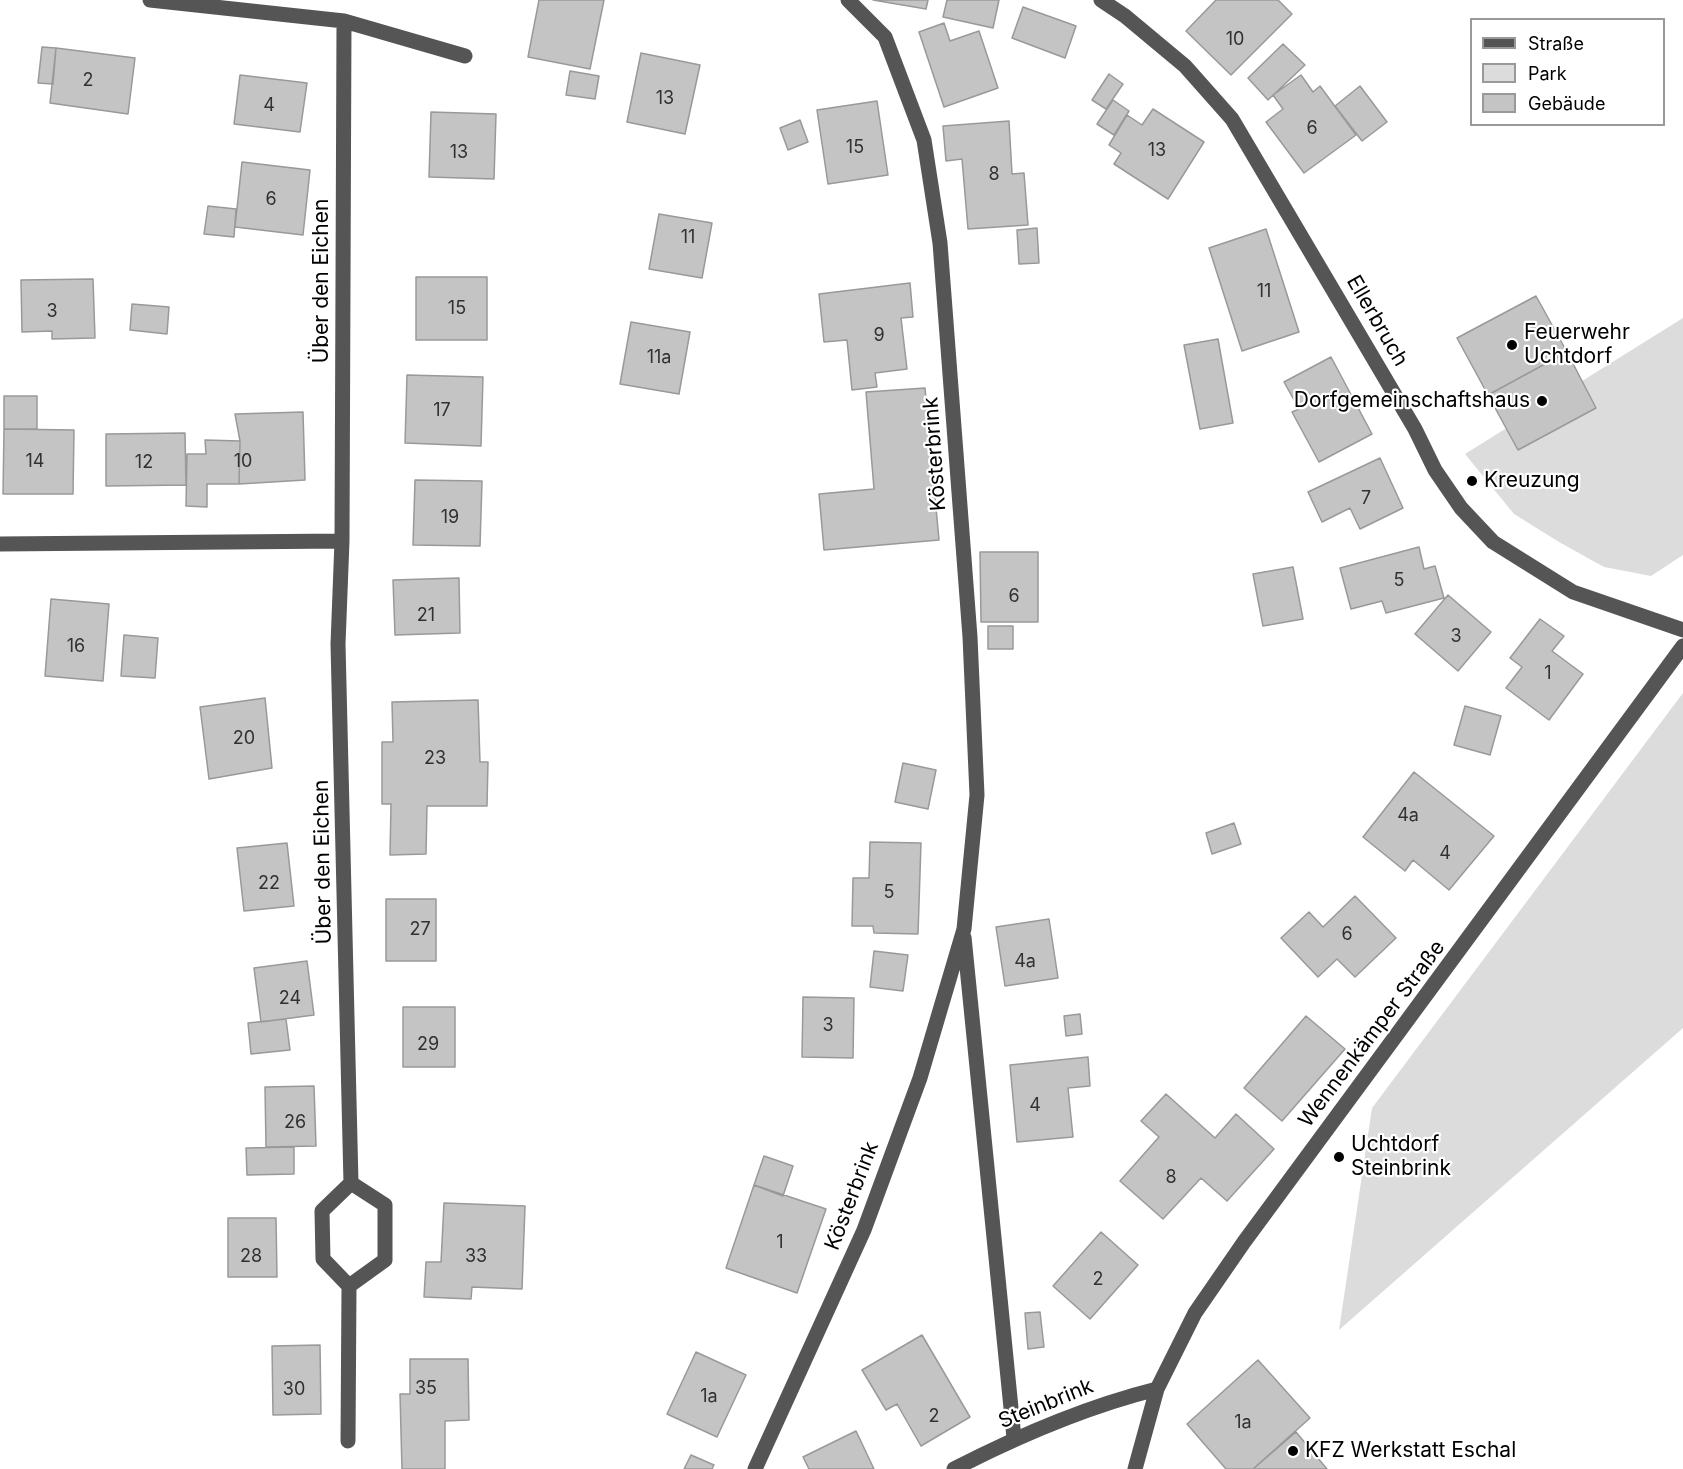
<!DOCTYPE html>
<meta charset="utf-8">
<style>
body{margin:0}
#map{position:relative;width:1683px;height:1469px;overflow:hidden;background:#fff;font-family:Inter,sans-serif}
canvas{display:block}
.legend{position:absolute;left:1470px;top:18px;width:195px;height:108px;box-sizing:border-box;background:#fff;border:2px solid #999;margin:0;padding:8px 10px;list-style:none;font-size:18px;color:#000}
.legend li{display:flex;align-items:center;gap:12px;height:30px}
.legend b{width:30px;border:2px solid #999}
</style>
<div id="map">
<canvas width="1683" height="1469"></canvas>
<ul class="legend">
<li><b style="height:8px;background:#555"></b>Straße</li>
<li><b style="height:16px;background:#dcdcdc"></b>Park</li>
<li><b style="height:16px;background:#c4c4c4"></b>Gebäude</li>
</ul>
</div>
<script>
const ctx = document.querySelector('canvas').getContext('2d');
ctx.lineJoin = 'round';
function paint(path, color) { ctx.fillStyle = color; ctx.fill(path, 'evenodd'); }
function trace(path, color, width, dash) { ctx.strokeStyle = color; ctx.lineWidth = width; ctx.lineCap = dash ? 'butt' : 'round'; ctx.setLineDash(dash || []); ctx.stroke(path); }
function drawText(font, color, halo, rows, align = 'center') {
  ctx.font = font + ' Inter,sans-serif'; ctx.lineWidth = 4.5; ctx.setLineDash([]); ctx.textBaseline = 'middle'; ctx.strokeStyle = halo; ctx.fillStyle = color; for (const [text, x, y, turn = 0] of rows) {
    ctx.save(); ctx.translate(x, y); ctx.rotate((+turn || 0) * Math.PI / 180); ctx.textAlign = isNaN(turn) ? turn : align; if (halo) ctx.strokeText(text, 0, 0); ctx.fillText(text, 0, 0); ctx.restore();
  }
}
const green = new Path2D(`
 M1683,318V555L1651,576L1604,567L1559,542L1514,514L1465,454Z
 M1683,693V1028L1339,1330L1372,1108Z`);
const building = new Path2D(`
 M539,0H604L590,69L528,57Z
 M873,0H928L926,9Z
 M947,0H999L993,28L943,17Z
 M1216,0H1278L1292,14L1231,75L1186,31Z
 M1023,7L1076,26L1065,58L1012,38Z
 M944,23L950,41L979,31L998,88L944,107L919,32Z
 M1283,44L1305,65L1268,100L1248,78Z
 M42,47L56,48L53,84L38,83Z
 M56,48L135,58L128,114L50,103Z
 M641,53L700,65L685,134L627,122Z
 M570,71L599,76L595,99L566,95Z
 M1109,74L1123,84L1106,109L1092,100Z
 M240,75L307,83L300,132L234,124Z
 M1301,75L1313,92L1320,86L1356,135L1304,173L1266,122L1283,109L1273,95Z
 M1360,86L1387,122L1362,141L1335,106Z
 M1113,100L1129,111L1114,135L1097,124Z
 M877,101L888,175L828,184L817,110Z
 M1153,109L1204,142L1168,199L1114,164L1121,153L1109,145L1127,115L1142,125Z
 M431,112L496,114L494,179L429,177Z
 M800,120L808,142L788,150L780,128Z
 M1009,121L1012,174L1024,173L1028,225L968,229L962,159L946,161L943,126Z
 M242,162L310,170L303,235L235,227Z
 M208,206L236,209L234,237L204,234Z
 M659,214L712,223L702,278L649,269Z
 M1037,228L1039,263L1019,264L1017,230Z
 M1266,229L1299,332L1242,351L1209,248Z
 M416,277H487V340H416Z
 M93,279L95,338L52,339V331L22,332L21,280Z
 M910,283L913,317L901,318L907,369L875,373L877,387L852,390L847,340L824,342L819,294Z
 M1536,296L1567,352L1488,395L1457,338Z
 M132,304L169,307L167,334L130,330Z
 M631,322L690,332L679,394L620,384Z
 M1218,339L1233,423L1200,429L1184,345Z
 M1567,352L1596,408L1518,450L1488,395Z
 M1331,357L1372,434L1319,462L1292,412L1299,409L1284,382Z
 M407,375L483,377L481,446L405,443Z
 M925,388L939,540L824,550L819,494L874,489L866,392Z
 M4,396H37V429H4Z
 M303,412L305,480L239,484L240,441L235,414Z
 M4,429L74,430L73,494H3Z
 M185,433L186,485L106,486V434Z
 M205,440L240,441L239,484H207V507L186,506L187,454H206Z
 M1380,458L1403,508L1360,529L1350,508L1322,522L1308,492Z
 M415,480L482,481L480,546L413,545Z
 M1419,547L1424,569L1435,566L1444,598L1386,613L1382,601L1351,609L1340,568Z
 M980,552H1038V622H981Z
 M1293,567L1303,619L1263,626L1253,574Z
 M459,578L460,633L395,635L393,580Z
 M1448,595L1491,632L1458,671L1415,634Z
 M51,599L109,604L103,681L45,676Z
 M1540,619L1564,636L1552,651L1583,674L1549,720L1506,688L1522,667L1510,658Z
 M988,626H1013V649H988Z
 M124,635L158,638L155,678L121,676Z
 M265,698L272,768L209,779L200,707Z
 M478,700L480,762H488L487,806H427L426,854L390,855L391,804H382V742H393L392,702Z
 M1465,706L1501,716L1490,755L1454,745Z
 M903,763L936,770L928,809L895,802Z
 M1414,772L1494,836L1449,890L1413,860L1405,871L1363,837Z
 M1234,823L1241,844L1212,854L1206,833Z
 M870,842L921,843L918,934L874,933L873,926H852L853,878H869Z
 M287,843L294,906L244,911L237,848Z
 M1355,896L1396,938L1355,977L1337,959L1318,977L1281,938L1309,912L1323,927Z
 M386,899H436V961H386Z
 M1049,919L1058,978L1005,986L996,927Z
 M874,951L908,955L903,991L870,987Z
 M307,961L314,1015L261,1022L254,968Z
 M803,997L854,998L853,1058L802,1057Z
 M403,1007H455V1067H403Z
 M1080,1014L1082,1034L1066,1036L1064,1016Z
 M1306,1016L1345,1049L1282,1121L1244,1088Z
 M286,1019L290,1050L251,1054L248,1023Z
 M1088,1057L1090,1086L1068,1088L1073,1137L1017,1142L1010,1065Z
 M314,1086L316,1146L266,1147L265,1087Z
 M1166,1094L1215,1138L1236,1114L1274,1149L1227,1201L1201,1178L1163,1219L1120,1181L1159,1137L1141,1121Z
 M294,1147V1174L247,1175L246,1148Z
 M764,1156L793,1166L783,1196L754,1185Z
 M754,1185L826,1209L797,1293L726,1268Z
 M444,1203L525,1206L522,1289L472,1287L471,1299L424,1297L426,1262H441Z
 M228,1218H276L277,1277H228Z
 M1101,1232L1138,1265L1090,1319L1053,1286Z
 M1040,1312L1044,1347L1028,1349L1025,1313Z
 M922,1335L970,1417L921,1446L897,1404L886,1410L862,1370Z
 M320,1345L321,1414L273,1415L272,1346Z
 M696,1352L746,1375L717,1437L667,1414Z
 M410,1359H468L469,1420L445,1421V1469H402L400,1394H410Z
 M1258,1360L1310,1418L1253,1469H1226L1187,1424Z
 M856,1431L874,1469H809L803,1457Z
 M1296,1432L1327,1469H1253Z
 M691,1455L714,1465L712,1469H684Z`);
const minor = new Path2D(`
 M150,0L344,21L465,56
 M1101,0L1125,16L1185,66L1232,119L1415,429L1435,470L1461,508L1493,542L1573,592L1683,630
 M344,21L342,541L338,644L351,1183L322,1211L323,1259L349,1286L385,1260V1205L351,1183
 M0,544L342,541
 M964,937L1014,1438
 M348,1441L349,1286
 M755,1469L864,1230L920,1078L964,929L977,795L970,637L940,243L924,140L885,37L848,0
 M954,1469C1020,1435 1085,1407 1157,1389
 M1135,1469L1157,1389L1195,1313L1244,1242L1683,646`);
const markers = [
 [1512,345,6,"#000"],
 [1542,401,6,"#000"],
 [1472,481,6,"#000"],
 [1339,1157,6,"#000"],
 [1293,1451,6,"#000"]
];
const numberNames = [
 ["10",1235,40],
 ["2",88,81],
 ["13",665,99],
 ["4",269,106],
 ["6",1312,129],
 ["15",855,148],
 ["13",1157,151],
 ["13",459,153],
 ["8",994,175],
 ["6",271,200],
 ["11",688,238],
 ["11",1264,292],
 ["15",457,309],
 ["3",52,312],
 ["9",879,336],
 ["11a",659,358],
 ["17",442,411],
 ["14",35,462],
 ["10",243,462],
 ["12",144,463],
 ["7",1366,499],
 ["19",450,518],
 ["5",1399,581],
 ["6",1014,597],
 ["21",426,616],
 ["3",1456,637],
 ["16",76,647],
 ["1",1548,674],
 ["20",244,739],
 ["23",435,759],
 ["4a",1408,816],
 ["4",1445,854],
 ["22",269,884],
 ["5",889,893],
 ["27",420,930],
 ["6",1347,935],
 ["4a",1025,962],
 ["24",290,999],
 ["3",828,1026],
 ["29",428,1045],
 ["4",1035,1106],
 ["26",295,1123],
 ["8",1171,1178],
 ["1",780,1243],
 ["28",251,1257],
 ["33",476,1257],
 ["2",1098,1280],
 ["35",426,1389],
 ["30",294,1390],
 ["1a",709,1397],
 ["2",934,1417],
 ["1a",1243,1423]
];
const streetNames = [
 ["Über den Eichen",322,281,-90],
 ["Ellerbruch",1377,321,60],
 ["Kösterbrink",935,454,-94],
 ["Über den Eichen",323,862,-91],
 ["Wennenkämper Straße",1372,1034,-53],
 ["Kösterbrink",852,1196,-69],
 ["Steinbrink",1046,1404,-22]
];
const poiNames = [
 ["Feuerwehr",1524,333],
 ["Uchtdorf",1524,357],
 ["Dorfgemeinschaftshaus",1530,401,"right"],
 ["Kreuzung",1484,481],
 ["Uchtdorf",1351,1145],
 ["Steinbrink",1351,1169],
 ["KFZ Werkstatt Eschal",1305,1451]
];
paint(green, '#dcdcdc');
paint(building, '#c4c4c4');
trace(building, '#999', 1.5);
trace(minor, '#555', 15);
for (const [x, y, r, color] of markers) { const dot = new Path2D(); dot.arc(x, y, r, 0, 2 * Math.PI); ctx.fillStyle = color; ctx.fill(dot); trace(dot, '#fff', 2); }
drawText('18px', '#313131', null, numberNames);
drawText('21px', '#000', '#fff', streetNames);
drawText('21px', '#000', '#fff', poiNames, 'left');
</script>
